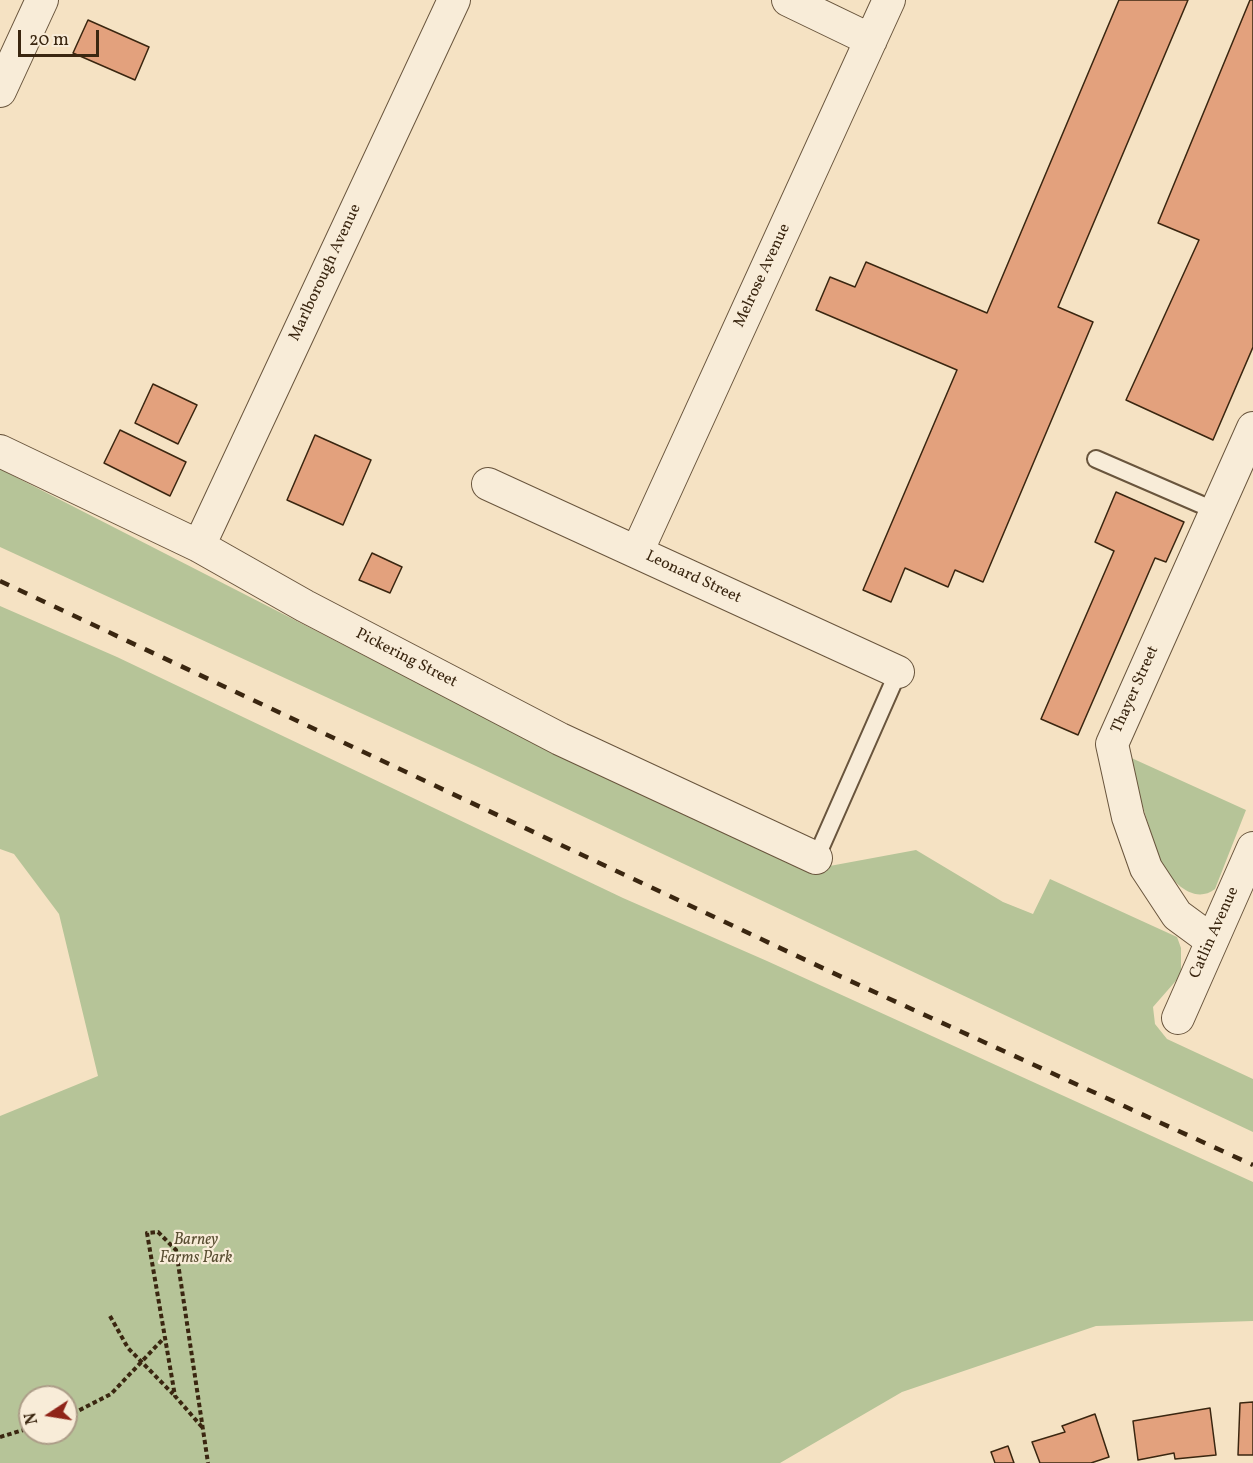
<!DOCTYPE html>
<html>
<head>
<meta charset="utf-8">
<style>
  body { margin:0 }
  #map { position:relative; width:1253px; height:1463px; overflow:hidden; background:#f5e2c3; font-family:Vollkorn,serif }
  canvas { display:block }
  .north { position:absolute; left:18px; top:1385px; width:60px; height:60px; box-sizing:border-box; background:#f8ecd8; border:2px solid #ac9d88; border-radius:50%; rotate:258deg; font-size:16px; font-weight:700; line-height:24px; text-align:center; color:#3a2610 }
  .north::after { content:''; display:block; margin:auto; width:21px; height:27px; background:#8f2418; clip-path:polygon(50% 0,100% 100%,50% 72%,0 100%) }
  .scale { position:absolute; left:18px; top:30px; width:81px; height:27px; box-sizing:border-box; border:3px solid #3a2610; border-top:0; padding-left:8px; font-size:18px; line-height:21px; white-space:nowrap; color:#3a2610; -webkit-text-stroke:4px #f8ecd8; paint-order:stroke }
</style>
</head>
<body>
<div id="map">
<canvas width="1253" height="1463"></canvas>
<div class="north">N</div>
<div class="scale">20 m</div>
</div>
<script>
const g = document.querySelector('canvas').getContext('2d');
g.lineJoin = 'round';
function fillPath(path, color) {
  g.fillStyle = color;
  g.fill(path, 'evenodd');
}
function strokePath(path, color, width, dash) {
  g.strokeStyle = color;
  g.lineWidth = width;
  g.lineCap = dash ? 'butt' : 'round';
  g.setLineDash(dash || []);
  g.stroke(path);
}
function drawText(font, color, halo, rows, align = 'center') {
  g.font = font + ' Vollkorn,serif';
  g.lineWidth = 4.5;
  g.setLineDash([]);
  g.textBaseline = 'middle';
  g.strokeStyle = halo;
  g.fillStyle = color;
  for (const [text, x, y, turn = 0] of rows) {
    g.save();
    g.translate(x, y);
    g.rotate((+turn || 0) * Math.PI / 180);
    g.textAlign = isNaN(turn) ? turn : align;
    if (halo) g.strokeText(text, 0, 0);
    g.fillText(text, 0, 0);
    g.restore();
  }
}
const green = new Path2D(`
  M 0,469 L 574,763 L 808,870 L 916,850 L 1003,902 L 1033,914 L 1050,879 L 1177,937 L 1181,948 L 1181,975 L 1153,1007 L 1155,1024 L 1167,1039 L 1253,1079 L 1253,1132 L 476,766 L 0,547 Z
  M 0,606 L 117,657 L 623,898 L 767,961 L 1253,1182 L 1253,1321 L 1096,1326 L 902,1392 L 780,1463 L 0,1463 L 0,1116 L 98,1076 L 59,914 L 14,854 L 0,849 ZM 30,1397 L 66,1397 L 66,1433 L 30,1433 Z
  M 1127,756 L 1246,810 L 1215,889 C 1194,905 1173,882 1161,865 Z`);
const building = new Path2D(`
  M 1119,0 L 1188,0 L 1058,307 L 1093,322 L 983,582 L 955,570 L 948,587 L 905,568 L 891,602 L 863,590 L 957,370 L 816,310 L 830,277 L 855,287 L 866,262 L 987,313 Z
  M 1250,0 L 1253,0 L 1253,347 L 1213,440 L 1126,400 L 1199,240 L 1158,223 Z
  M 88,20 L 149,47 L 135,80 L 73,53 Z
  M 153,384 L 197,405 L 178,444 L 135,423 Z
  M 120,430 L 186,462 L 170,496 L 104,463 Z
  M 315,435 L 371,460 L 343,525 L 287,500 Z
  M 1116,492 L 1184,522 L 1166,562 L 1155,558 L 1078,735 L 1041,719 L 1114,551 L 1095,542 Z
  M 372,553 L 402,567 L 390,593 L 359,580 Z
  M 1253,1402 L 1253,1455 L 1238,1455 L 1240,1403 Z
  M 1210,1408 L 1216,1455 L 1175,1459 L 1174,1453 L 1138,1460 L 1133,1421 Z
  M 1095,1414 L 1109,1457 L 1091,1463 L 1040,1463 L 1032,1442 L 1065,1432 L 1062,1426 Z
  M 1008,1446 L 1014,1463 L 995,1463 L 991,1452 Z`);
const path = new Path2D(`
  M 110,1316 L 128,1348 L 173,1394
  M 66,1417 L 111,1394 L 164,1338
  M 202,1427 L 175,1396 L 147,1233 L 158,1232 L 176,1250 L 208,1463
  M 0,1437 L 30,1428`);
const service = new Path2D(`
  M 1096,459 L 1216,511
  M 816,858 L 898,672`);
const minor = new Path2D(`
  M 788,0 L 871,40
  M 0,91 L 42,0
  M 0,451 L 199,546 L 305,606 L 560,739 L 816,858
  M 488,484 L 898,672
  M 199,546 L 454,0
  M 637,552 L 889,0
  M 1211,940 L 1177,915 L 1146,868 L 1128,817 L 1112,744 L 1253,428
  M 1178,1018 L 1253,848`);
const rail = new Path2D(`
  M 0,581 L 846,979 L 1253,1165`);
const streetNames = [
  ["Marlborough Avenue",326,273,-65],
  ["Melrose Avenue",763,276,-65],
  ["Leonard Street",693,578,25],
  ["Pickering Street",406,659,27],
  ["Thayer Street",1136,690,-66],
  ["Catlin Avenue",1215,933,-66]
];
const parkNames = [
  ["Barney",196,1241],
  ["Farms Park",196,1259]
];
fillPath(green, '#b6c498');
fillPath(building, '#e3a17d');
strokePath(building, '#3a2610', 1.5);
strokePath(service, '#69553d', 20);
strokePath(minor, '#69553d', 34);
strokePath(path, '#3a2610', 4, [4.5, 3]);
strokePath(service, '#f8ecd8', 16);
strokePath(minor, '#f8ecd8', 32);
strokePath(rail, '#3a2610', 4.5, [10, 10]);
drawText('16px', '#3a2610', '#f8ecd8', streetNames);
drawText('italic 16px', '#594e32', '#f8ecd8', parkNames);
</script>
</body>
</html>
